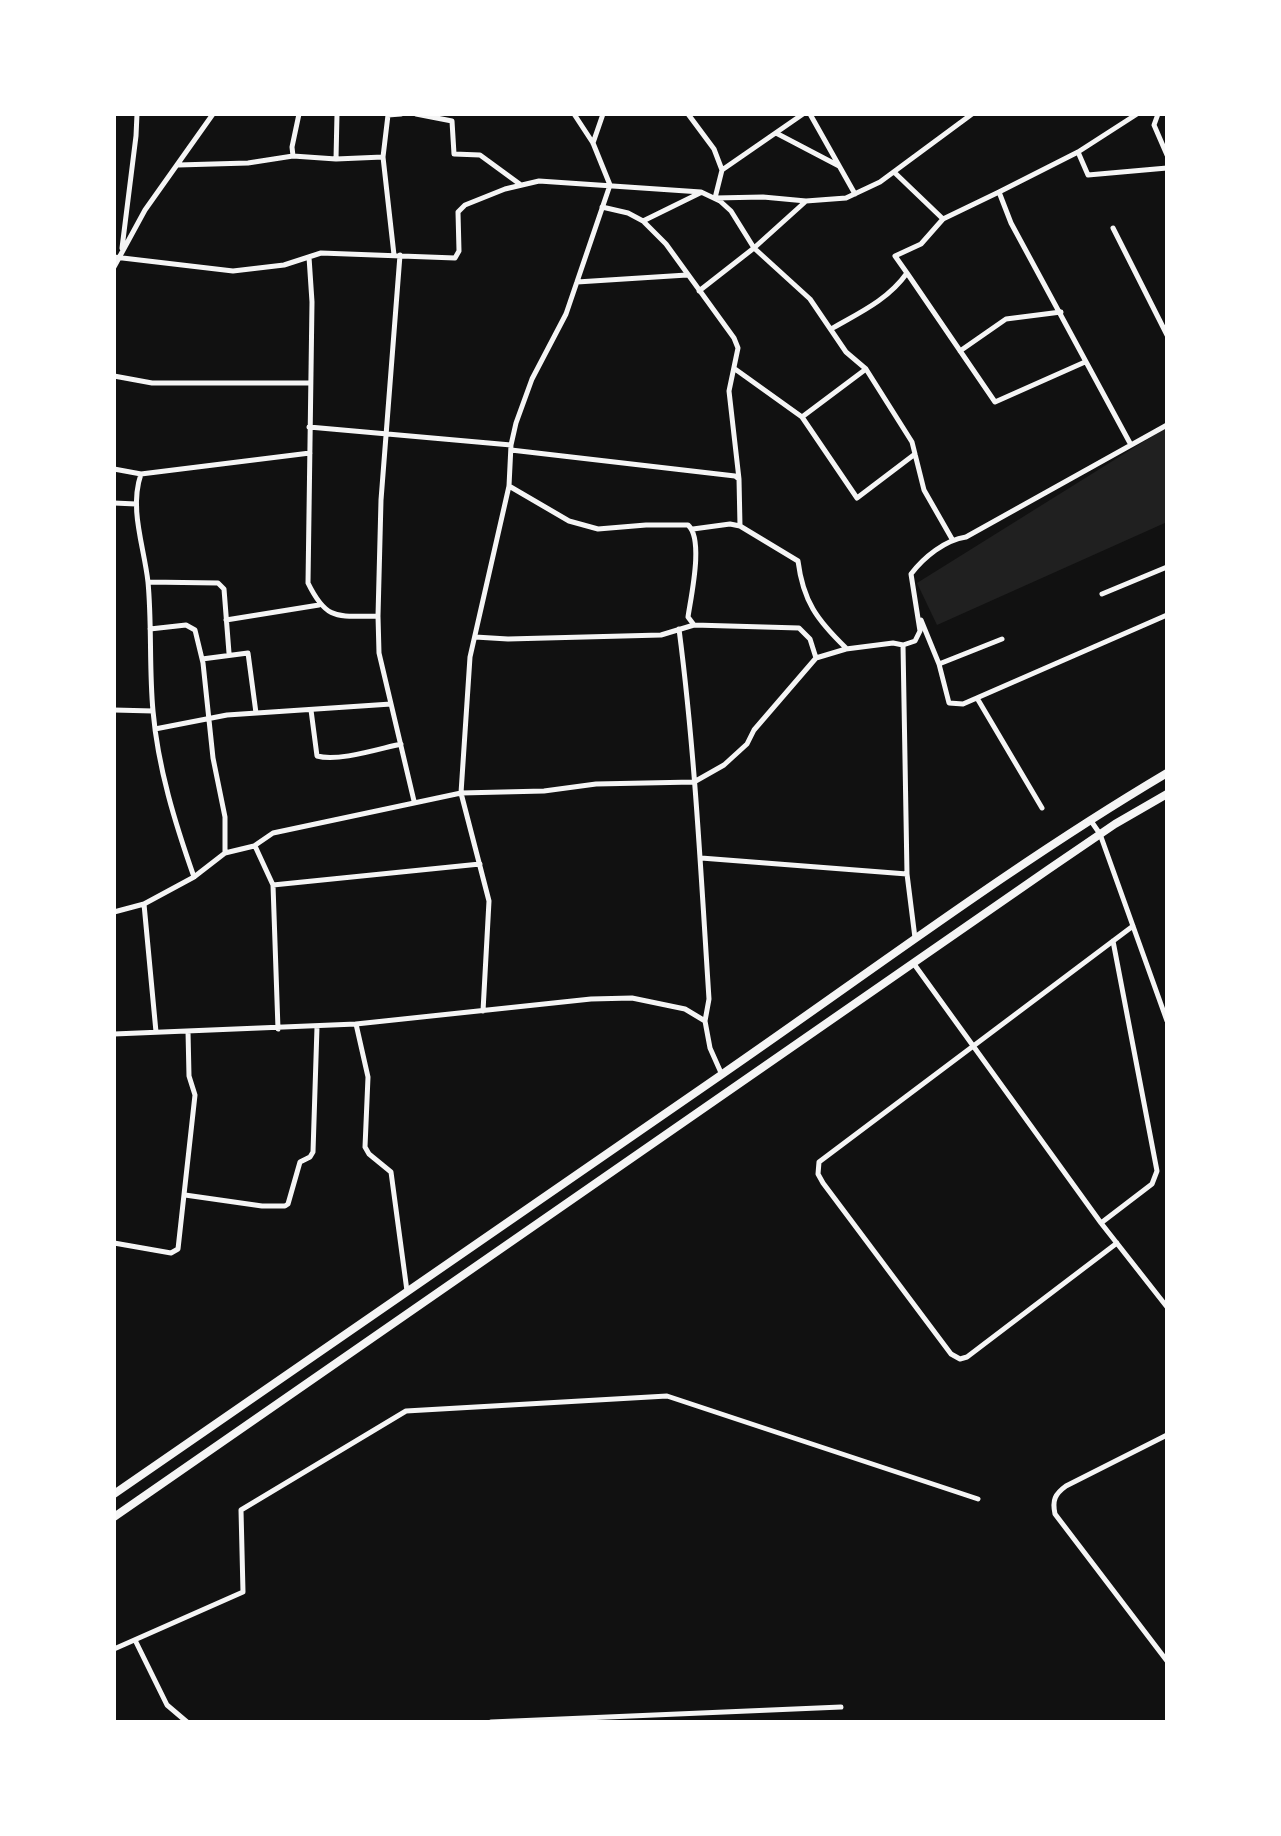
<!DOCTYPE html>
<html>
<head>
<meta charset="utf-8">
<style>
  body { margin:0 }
  #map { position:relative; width:1281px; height:1836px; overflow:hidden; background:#111; font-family:Ubuntu,sans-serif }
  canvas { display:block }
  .frame { position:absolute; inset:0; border:116px solid #fff; pointer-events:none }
</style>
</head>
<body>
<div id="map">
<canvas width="1281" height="1836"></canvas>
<div class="frame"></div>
</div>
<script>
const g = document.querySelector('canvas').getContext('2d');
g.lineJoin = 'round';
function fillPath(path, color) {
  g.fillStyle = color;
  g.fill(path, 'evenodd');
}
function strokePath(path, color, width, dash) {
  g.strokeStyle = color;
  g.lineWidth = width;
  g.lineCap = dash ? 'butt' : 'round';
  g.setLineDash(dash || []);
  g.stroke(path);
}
const green = new Path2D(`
  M 1167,427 L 1167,522 L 937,625 L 917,583 Z`);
const minor = new Path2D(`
  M 337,114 L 336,159 L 383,157 L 388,115 L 401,114
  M 416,114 L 452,121 L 454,154 L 480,155 L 521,185
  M 688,114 L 714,149 L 722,170 L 715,198 L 763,197 L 806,201 L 846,198 L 880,182 L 972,114
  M 810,114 L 855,194
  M 1158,114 L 1154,125 L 1167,155
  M 776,133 L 839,166
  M 593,143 L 603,114
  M 1078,152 L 1137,114
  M 293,156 L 336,159
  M 383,157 L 394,255
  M 178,165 L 248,163 L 293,156 L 292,147 L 299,114
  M 722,170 L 803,114
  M 894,172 L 943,219
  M 999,192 L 1078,152 L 1088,175 L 1167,168
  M 602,207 L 628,213 L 643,221 L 666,244 L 734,338 L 738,348 L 729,391 L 739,479
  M 643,221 L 700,193
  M 1113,228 L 1167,335
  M 122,248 L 136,136 L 137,114
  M 400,255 L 381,500 L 378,616 L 379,653 L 414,801
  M 114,257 L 233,271 L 284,265 L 321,253 L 455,258 L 459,251 L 458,212 L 465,205 L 505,189 L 539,181 L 701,192 L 720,201 L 731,211 L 754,248 L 810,299 L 846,352 L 866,369 L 912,442 L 924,490 L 952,539
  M 309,257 L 312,302 L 308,583 C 327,622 338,616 378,616
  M 114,267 L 145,210 L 213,114
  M 907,273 L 995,402 L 1085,362
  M 577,282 L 687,275
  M 699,291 L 754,248 L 805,202
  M 831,329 C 859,313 888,300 907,273 L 895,256 L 921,244 L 943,219 L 999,192 L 1011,223 L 1131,445
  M 960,351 L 1006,319 L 1061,312
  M 735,369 L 802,417 L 866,369
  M 114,376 L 152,383 L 310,383
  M 802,417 L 857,498 L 915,454
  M 309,427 L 511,445
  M 511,450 L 735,476 L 739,479 L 740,526
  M 114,469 L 141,474
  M 509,486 L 569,521 L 598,529 L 646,525 L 688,525 C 704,539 691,596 688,617 L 694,625 L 799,628 L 810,639 L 816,658
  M 114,503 L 136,504
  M 693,529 L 730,524 L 740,526 L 798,561 C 803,601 817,620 846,648
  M 148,582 L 218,583 L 224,589 L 229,653
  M 1102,594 L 1167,567
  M 226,620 L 319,605
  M 921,620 L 939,664 L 1002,639
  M 150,629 L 186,625 L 195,630 L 203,663 L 213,758 L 225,817 L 225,853
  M 679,629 C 695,752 701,876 709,999 L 705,1021 L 710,1048 L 722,1075
  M 475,637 L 508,639 L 661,635 L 694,625
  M 903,645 L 915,641 L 920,631 L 911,574 C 924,557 945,540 966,537 L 1167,425
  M 202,659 L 248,653 L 256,713
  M 939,664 L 949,703 L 963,704 L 1167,615
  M 977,698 L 1042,808
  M 114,710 L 153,711
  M 311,710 L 317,756 C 338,762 378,749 401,744
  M 155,729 L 227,715 L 391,704
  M 1091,821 L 1100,834 L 1167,1021
  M 255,846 L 273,885 L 278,1029
  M 701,858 L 907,874
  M 194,877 C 175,823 158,768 153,711 C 149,668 152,625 148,582 C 144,546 129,509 141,474 L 310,453
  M 273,885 L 480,864
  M 144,904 L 156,1032
  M 114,912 L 144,904 L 194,877 L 225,853 L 254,846 L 273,833 L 461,793 L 544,791 L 596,784 L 694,782 L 724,765 L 747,744 L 754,730 L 816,658 L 846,649 L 893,643 L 903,645 L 907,874 L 915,938
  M 914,964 L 1101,1223 L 1167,1307
  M 483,1011 L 489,901 L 461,793 L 470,657 L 509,486 L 511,445 L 516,423 L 532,379 L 566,314 L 610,185 L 593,143 L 574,114
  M 356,1024 L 368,1077 L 365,1147 L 369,1154 L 391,1172 L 407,1291
  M 114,1034 L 356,1024 L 591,999 L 632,998 L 685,1009 L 705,1021
  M 185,1195 L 262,1206 L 285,1206 L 288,1204 L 300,1162 L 310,1157 L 313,1152 L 317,1027
  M 1101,1223 L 1152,1184 L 1157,1171 L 1113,941
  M 114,1243 L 171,1253 L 178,1249 L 195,1095 L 189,1076 L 188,1031
  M 1117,1243 L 967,1357 L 960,1359 L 951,1354 L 823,1183 L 818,1174 L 819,1162 L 1133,926
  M 1167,1435 L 1066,1486 C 1055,1494 1052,1500 1055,1514 L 1167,1661
  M 135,1640 L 167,1705 L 187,1722
  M 114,1649 L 243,1592 L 241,1510 L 406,1411 L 667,1396 L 978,1499
  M 491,1722 L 841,1707`);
const trunk = new Path2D(`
  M 114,1494 C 317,1355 519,1215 721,1075 C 869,973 1012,865 1167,773
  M 114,1517 L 1049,869 L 1115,824 L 1167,794`);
fillPath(green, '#202020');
strokePath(minor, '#f5f5f5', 5);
strokePath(trunk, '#f5f5f5', 8);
</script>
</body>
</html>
